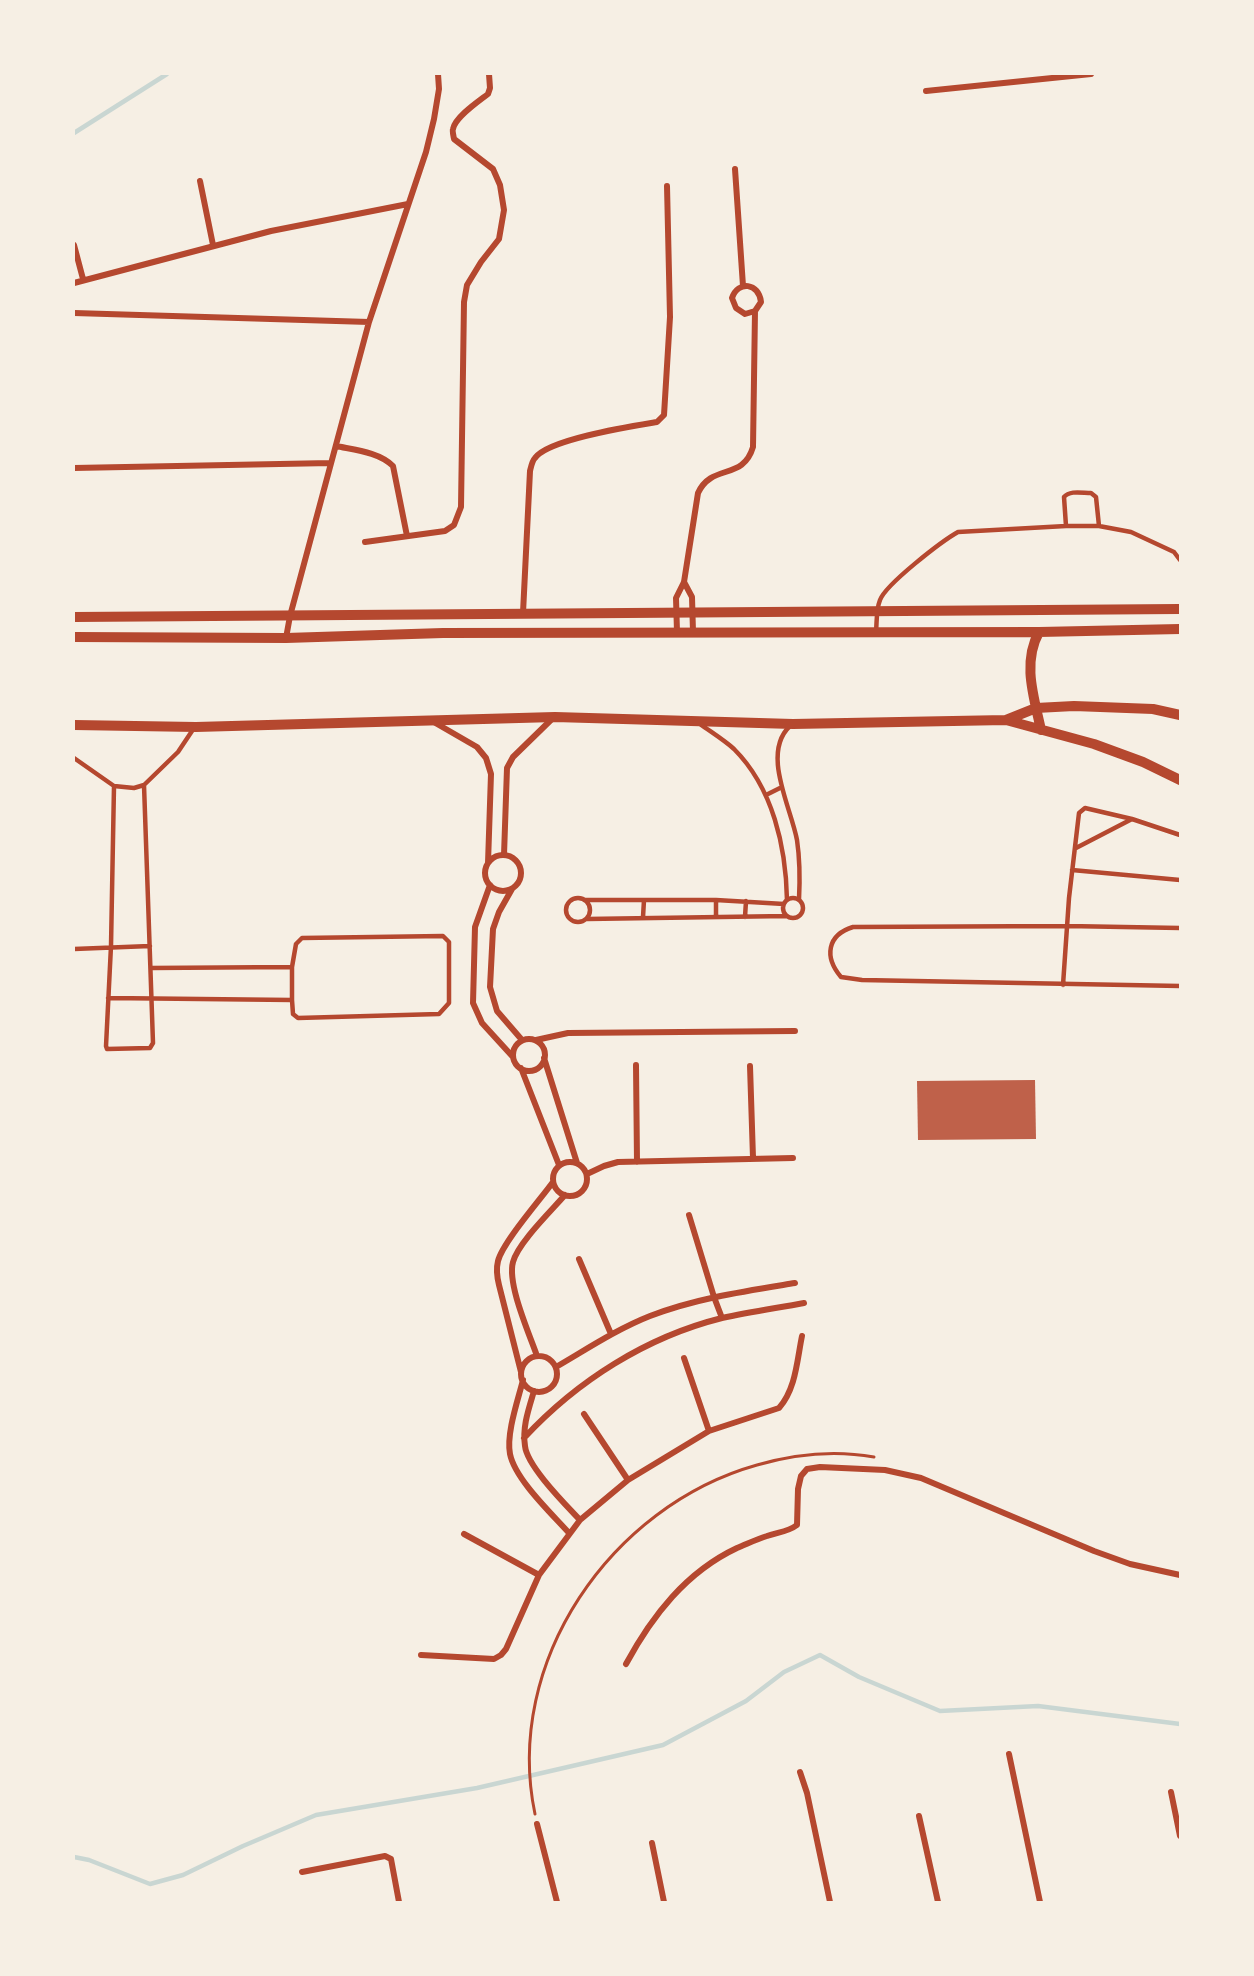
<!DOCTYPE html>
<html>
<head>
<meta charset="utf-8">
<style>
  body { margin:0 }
  #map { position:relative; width:1254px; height:1976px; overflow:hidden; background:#f6efe4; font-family:"Work Sans",sans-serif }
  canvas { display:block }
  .frame { position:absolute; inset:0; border:75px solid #f6efe4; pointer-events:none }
</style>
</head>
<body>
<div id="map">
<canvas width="1254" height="1976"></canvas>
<div class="frame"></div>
</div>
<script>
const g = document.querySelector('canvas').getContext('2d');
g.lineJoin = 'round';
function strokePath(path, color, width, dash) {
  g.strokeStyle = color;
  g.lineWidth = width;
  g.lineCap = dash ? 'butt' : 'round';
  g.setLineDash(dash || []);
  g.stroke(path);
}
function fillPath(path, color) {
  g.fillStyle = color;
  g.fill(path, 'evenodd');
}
const stream = new Path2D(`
  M 74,133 L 167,74
  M 74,1857 L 89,1860 L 150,1884 L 183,1875 L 243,1846 L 316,1815 L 477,1788 L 663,1745 L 746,1701 L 784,1672 L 820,1655 L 859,1677 L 940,1711 L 1038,1706 L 1180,1724`);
const building = new Path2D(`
  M 1035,1080 L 1036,1139 L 918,1140 L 917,1081 Z`);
const path = new Path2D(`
  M 535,1814 C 503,1662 611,1506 757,1465 C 795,1454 835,1450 874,1457`);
const service = new Path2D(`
  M 1066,526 L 1064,497 C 1070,490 1082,493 1091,493 L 1096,497 L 1099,526
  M 876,632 C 877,621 876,610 880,600 C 886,584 942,541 958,532 L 1066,526 L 1099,526 L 1131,532 L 1174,552 L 1180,560
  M 700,724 C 711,732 724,740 734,749 C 773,788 786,847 787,900
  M 790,726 C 761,753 791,807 797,840 C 800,860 800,880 799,900
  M 74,758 L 114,786 L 134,788 L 144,785 L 178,752 L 194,728
  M 114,786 L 111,946 L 106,1046 L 107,1049 L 150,1048 L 153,1043 L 144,785
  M 766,795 L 782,787
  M 1076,848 L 1132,819
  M 1072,870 L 1180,880
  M783 908a10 10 0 1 1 20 0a10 10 0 1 1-20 0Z
  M566 910a12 12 0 1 1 24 0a12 12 0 1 1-24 0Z
  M 585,900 L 716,900 L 784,904
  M 643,917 L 644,900
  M 716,917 L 716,900
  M 745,917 L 746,901
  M 587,919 L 787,916
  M 1180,928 L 1067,926 L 853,927 C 827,935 824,957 841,977 L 862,980 L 1180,986
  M 74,949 L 150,946
  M 292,967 L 292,1000
  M 1063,985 L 1069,898 L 1079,813 L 1085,808 L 1132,819 L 1180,835
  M 108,998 L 292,1000 L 293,1014 L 298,1018 L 439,1014 L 449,1003 L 449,942 L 443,936 L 302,938 L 296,944 L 292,967 L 151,968`);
const minor = new Path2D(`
  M 926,91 L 1091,74
  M 735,169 L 743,286
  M 200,181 L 213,245
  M 74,245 L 83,279
  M 74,283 L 271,231 L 408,204
  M 74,313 L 369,322
  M 336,446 C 355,450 379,452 393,466 L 407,536
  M 74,468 L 331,463
  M 365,542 L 445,531 L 454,525 L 461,507 L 464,302 L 467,285 L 481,262 L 499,239 L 504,210 L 500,185 L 493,169 L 454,139 C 454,138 452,131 453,129 C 455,117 479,101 488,94 L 490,88 L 489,74
  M 684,582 L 692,597 L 693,632
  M 523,613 L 530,471 C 531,467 532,461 535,458 C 548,439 633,426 657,422 L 664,415 L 670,317 L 667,186
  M 677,632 L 676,598 L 684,582 L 698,493 C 712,463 743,481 753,447 L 755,311 L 761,302 C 759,283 738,280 732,298 L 736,308 L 745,314 L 755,311
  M 286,638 L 290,616 L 369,322 L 426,152 L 434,119 L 439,89 L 438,74
  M 432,721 L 477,747 L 486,758 L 491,774 L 488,863
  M 504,855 L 507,768 L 513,757 L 554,717
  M485 873a18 18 0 1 1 36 0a18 18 0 1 1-36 0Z
  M 490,885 L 475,927 L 473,1003 L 482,1023 L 513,1057
  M 512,889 L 499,912 L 493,929 L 490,987 L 497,1011 L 522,1040
  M513 1055a16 16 0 1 1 32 0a16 16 0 1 1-32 0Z
  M 536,1040 L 568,1033 L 795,1031
  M 544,1058 L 577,1163
  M 636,1065 L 637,1162
  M 750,1066 L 753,1158
  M 521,1068 L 559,1165
  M553 1179a17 17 0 1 1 34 0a17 17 0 1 1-34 0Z
  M 587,1174 L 604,1166 L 618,1162 L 793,1158
  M 689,1215 L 714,1297 L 722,1318
  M 579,1259 L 611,1334
  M 537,1356 C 529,1333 507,1284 513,1262 C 518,1243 551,1211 565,1195
  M521 1374a18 18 0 1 1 36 0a18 18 0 1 1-36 0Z
  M 684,1358 L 709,1431
  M 556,1367 C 587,1349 617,1329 650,1316 C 697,1298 746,1291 795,1283
  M 521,1372 L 499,1285 C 497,1277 496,1269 498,1261 C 503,1242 540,1200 553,1182
  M 523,1380 C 518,1400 506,1434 510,1454 C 515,1479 551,1513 569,1533
  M 534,1391 C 529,1408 522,1427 525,1446 C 527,1466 565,1504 580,1520
  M 584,1414 L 628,1480
  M 524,1438 C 577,1381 646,1337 722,1318 C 749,1312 777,1308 804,1303
  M 464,1534 L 539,1575
  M 421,1655 L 494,1659 L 501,1655 L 506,1649 L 539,1575 L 580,1520 L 628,1480 L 709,1431 L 779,1408 C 796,1389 797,1360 802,1336
  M 626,1664 C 652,1616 686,1572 737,1548 C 747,1544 757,1539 767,1536 C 778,1532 788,1532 797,1525 L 798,1489 L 801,1476 L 807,1469 L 820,1467 L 885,1470 L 921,1478 L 1094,1551 L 1130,1564 L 1180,1575
  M 1009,1754 L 1040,1902
  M 800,1772 L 807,1793 L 830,1902
  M 1171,1792 L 1180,1836
  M 919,1816 L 938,1902
  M 537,1824 L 557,1902
  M 652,1843 L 664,1902
  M 302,1872 L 385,1856 L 391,1859 L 399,1902`);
const tertiary = new Path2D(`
  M 74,617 L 1180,609
  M 1039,632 C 1022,663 1034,697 1041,730
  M 74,637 L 286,638 L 443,633 L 1039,632 L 1180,629
  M 1006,720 L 1036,708 L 1074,706 L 1153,709 L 1180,715
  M 74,725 L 196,727 L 555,717 L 793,724 L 1006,720 L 1094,744 L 1143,762 L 1180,780`);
strokePath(stream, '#c9d6d2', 4.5);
fillPath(building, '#bf614a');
strokePath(path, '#b5482f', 3);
strokePath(service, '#b5482f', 4.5);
strokePath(minor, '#b5482f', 6);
strokePath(tertiary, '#b5482f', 10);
</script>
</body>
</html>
